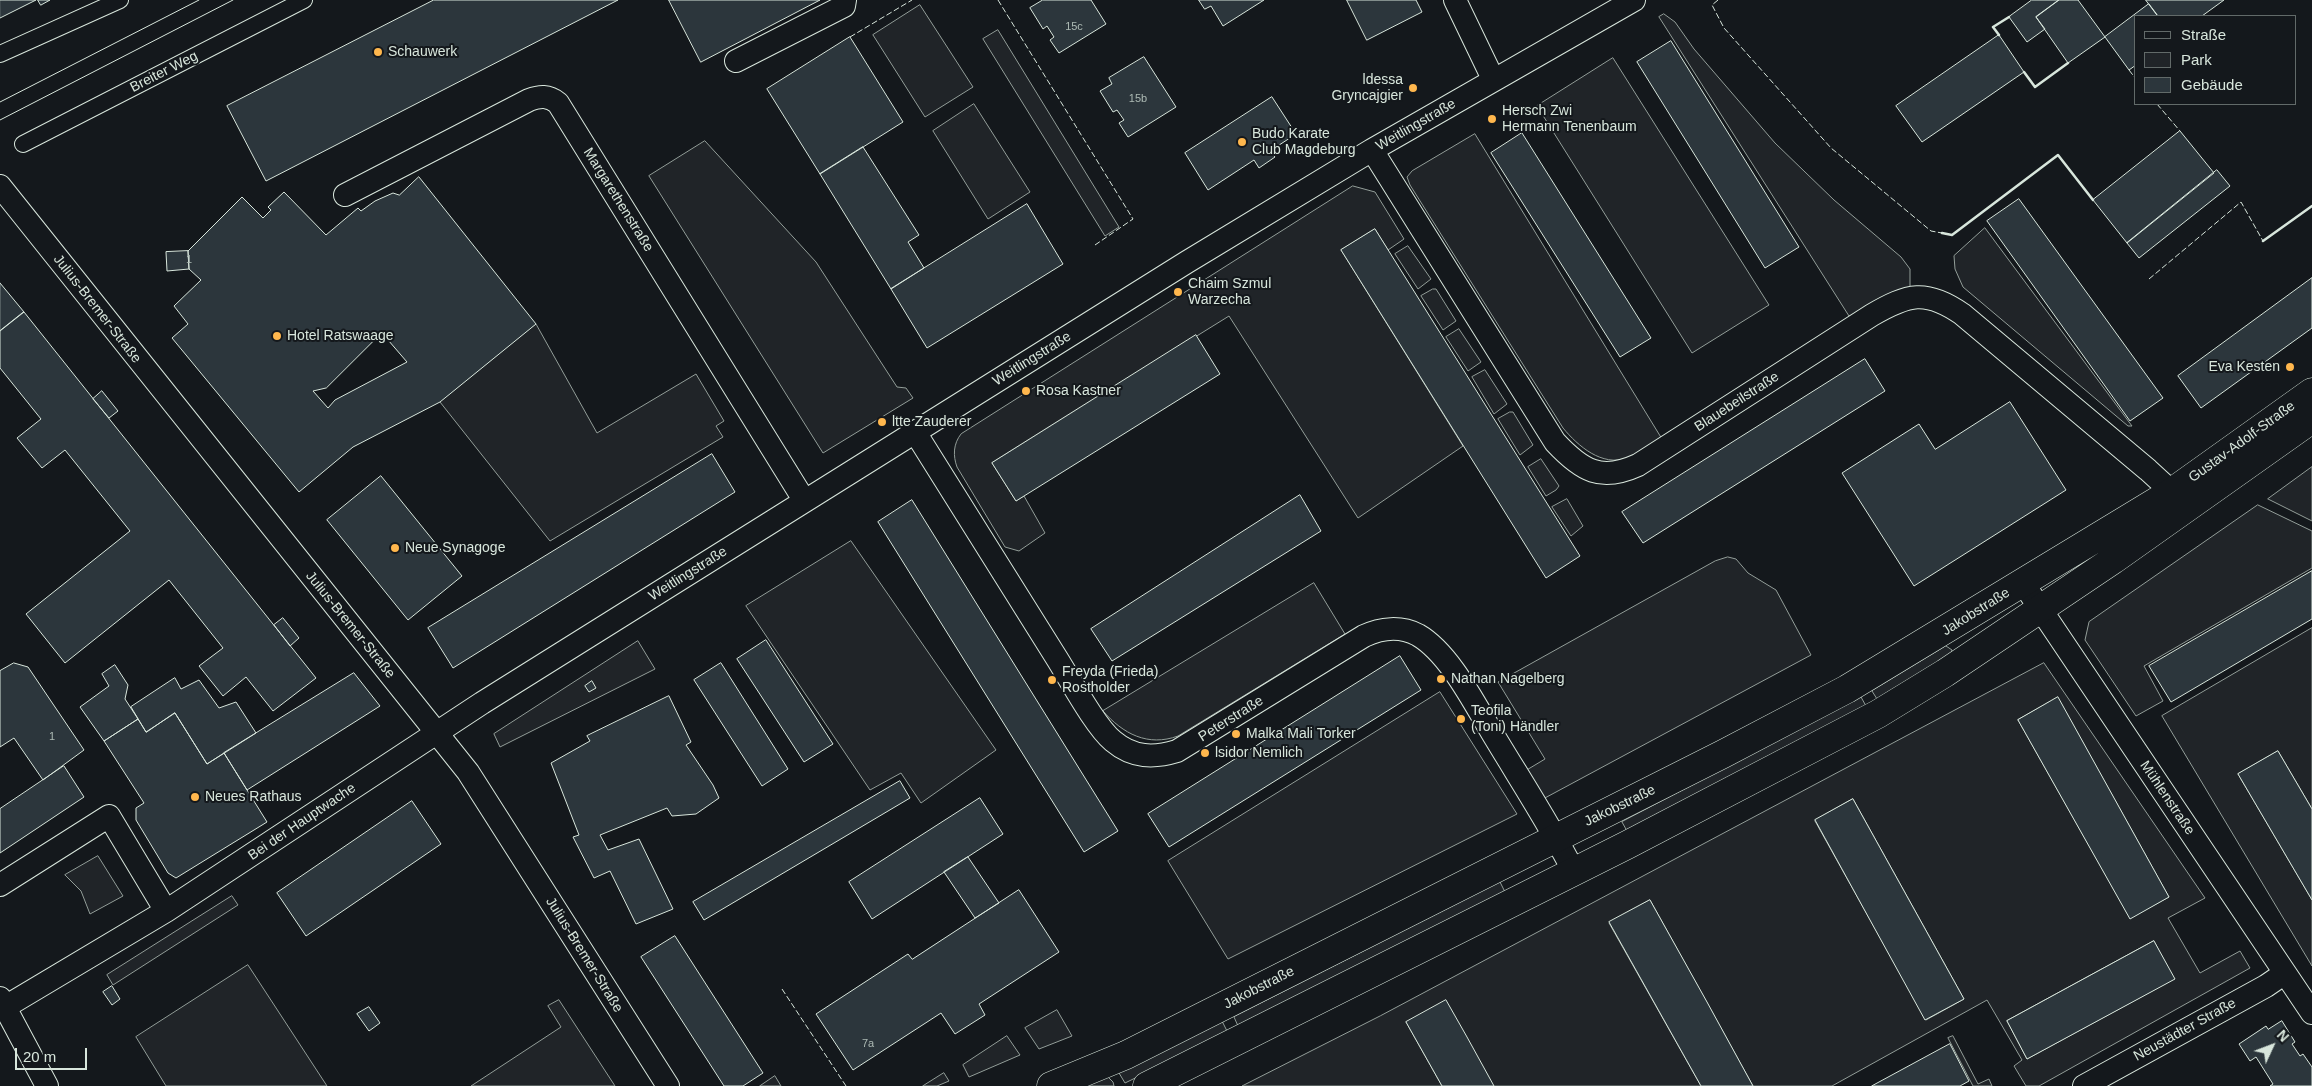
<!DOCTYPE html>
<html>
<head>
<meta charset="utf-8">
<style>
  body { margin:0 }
  #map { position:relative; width:2312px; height:1086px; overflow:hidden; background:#14181c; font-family:Arial,sans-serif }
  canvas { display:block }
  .legend { position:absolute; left:2134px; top:15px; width:162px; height:90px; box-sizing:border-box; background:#14181c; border:1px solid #626a69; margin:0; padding:6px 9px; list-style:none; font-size:15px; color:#d8e6dc }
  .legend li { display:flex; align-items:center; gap:10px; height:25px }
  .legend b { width:25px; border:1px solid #626a69 }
  .north { position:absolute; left:2247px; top:1021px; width:50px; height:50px; -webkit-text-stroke:4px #14181c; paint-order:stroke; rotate:47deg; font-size:14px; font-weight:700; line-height:20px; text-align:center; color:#d8e6dc }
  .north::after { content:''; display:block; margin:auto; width:18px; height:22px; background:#d8e6dc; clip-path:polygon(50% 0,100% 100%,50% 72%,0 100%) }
  .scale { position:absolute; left:15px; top:1048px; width:72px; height:22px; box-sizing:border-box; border:2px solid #d8e6dc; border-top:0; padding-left:6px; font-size:15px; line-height:18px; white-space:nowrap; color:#d8e6dc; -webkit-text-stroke:4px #14181c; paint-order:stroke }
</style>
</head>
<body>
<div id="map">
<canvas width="2312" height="1086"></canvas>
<ul class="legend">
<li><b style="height:6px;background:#14181c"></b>Straße</li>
<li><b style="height:14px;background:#202428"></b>Park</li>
<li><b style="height:14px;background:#2c363c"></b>Gebäude</li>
</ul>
<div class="north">N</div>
<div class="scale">20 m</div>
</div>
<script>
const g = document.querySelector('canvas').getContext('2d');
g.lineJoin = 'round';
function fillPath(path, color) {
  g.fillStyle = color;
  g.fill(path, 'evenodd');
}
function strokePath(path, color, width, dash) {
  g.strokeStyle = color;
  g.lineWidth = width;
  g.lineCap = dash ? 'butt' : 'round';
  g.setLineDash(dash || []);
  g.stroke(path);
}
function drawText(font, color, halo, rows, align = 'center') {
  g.font = font + ' Arial,sans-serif';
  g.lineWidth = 4;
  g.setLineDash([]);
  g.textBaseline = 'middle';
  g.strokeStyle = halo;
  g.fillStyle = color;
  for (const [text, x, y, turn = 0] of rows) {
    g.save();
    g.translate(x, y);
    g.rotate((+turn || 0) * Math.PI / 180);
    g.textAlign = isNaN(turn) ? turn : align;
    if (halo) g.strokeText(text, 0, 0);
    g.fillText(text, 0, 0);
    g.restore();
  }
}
const green = new Path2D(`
  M 920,5 L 973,87 L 925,117 L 873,35 Z
  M 1664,14 L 1675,22 L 1694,49 L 1775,143 L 1834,200 L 1901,257 L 1910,269 L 1910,291 L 1849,316 L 1659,17 Z
  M 998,30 L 1119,227 L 1105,236 L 983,39 Z
  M 1613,58 L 1769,305 L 1692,353 L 1537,106 Z
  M 974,104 L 1030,192 L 988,219 L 933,131 Z
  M 1475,134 L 1662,439 C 1651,445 1639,454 1627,458 C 1602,467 1578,446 1563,428 L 1410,185 L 1407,177 L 1412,171 Z
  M 705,141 L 816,262 L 897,387 L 906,388 L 913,398 L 823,453 L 649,176 Z
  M 1353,186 L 1375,192 L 1404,239 L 1388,250 L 1375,229 L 1341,250 L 1463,446 L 1358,518 L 1229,316 L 992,463 L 1016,501 L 1024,496 L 1045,533 L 1019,551 L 1005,547 L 957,467 C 953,456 953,444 961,434 Z
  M 1985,228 L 2132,426 L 2128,426 L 1963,287 L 1955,269 L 1954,256 Z
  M 1408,246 L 1431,279 L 1418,289 L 1395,254 Z
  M 1433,289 L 1436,289 L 1456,321 L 1443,330 L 1421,296 Z
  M 536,324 L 597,433 L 696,374 L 724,421 L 716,426 L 723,437 L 550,541 L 440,402 Z
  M 1459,329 L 1481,362 L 1468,371 L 1446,337 Z
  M 1485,370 L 1507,404 L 1494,414 L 1472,377 Z
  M 1510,412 L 1513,412 L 1533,445 L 1520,455 L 1498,419 Z
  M 1541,459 L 1559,486 L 1556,490 L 1546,496 L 1528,467 Z
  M 2312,467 L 2312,521 L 2268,499 Z
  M 1567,499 L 1583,526 L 1571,536 L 1552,507 Z
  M 2258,505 L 2312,531 L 2312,568 L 2144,666 L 2163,701 L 2136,716 L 2085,640 L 2089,622 Z
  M 851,541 L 996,750 L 921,803 L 901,773 L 870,790 L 746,606 Z
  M 1728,557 L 1736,559 L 1748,573 L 1776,590 L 1811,655 L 1543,799 L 1525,771 L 1545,759 L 1498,682 L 1715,561 Z
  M 1314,583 L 1345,634 L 1178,736 C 1148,747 1123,734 1103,711 Z
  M 2312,628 L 2312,809 L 2278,751 L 2238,774 L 2312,900 L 2312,966 L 2162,716 Z
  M 638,641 L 655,669 L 500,747 L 494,734 Z
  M 1946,646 L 1952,650 L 1951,654 L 1877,699 L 1872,691 Z
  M 2044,663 L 2205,898 L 2168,918 L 2200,973 L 2240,951 L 2250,968 L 2039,1086 L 2026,1086 L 2014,1066 L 2022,1060 L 1987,1000 L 1832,1086 L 1753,1086 L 1650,900 L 1609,923 L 1701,1086 L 1494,1086 L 1406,1022 L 1442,1086 L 1242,1086 L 1380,1016 ZM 2058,698 L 2169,897 L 2130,918 L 2018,720 ZM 1853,799 L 1964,999 L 1926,1020 L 1815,821 ZM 2154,941 L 2174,979 L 2027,1059 L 2007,1021 Z
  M 1440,692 L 1517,814 L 1228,959 L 1168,861 Z
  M 1861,697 L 1866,706 L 1627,831 L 1622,822 Z
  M 98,856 L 123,896 L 90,914 L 81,891 L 65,875 Z
  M 1500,882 L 1505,892 L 1238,1026 L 1234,1017 Z
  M 232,896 L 238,905 L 113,985 L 107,975 Z
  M 248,965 L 327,1086 L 166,1086 L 136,1037 Z
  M 559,1000 L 615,1086 L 471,1086 L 561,1027 L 548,1006 Z
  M 1057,1010 L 1072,1036 L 1039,1049 L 1025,1028 Z
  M 1222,1021 L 1228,1033 L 1125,1083 L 1119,1073 Z
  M 1007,1036 L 1020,1055 L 969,1077 L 963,1065 Z
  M 1953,1036 L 1978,1084 L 1989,1079 L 1992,1086 L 1973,1086 L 1948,1038 Z
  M 944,1073 L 949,1081 L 937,1086 L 923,1086 Z
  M 775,1076 L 781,1086 L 760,1086 Z
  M 1108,1077 L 1113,1082 L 1114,1086 L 1086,1086 Z`);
const building = new Path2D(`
  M 0,0 L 36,0 L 0,18 Z
  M 38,0 L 50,0 L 41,5 Z
  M 434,0 L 618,0 L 266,181 L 227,106 Z
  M 669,0 L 820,0 L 701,62 Z
  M 1043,0 L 1091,0 L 1106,24 L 1059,53 L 1050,40 L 1054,37 L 1047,26 L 1043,29 L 1030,8 Z
  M 1199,0 L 1264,0 L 1223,26 L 1211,6 L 1205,9 Z
  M 1347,0 L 1416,0 L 1422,12 L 1367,40 Z
  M 2032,0 L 2059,0 L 2036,17 L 2045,29 L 2027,42 L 2009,17 Z
  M 2059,0 L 2078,0 L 2105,37 L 2068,63 L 2036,17 Z
  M 2146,0 L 2224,0 L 2202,16 L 2158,16 Z
  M 2149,4 L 2158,16 L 2136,16 L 2136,65 L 2129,70 L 2105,37 Z
  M 1999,35 L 2024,72 L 1922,142 L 1896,106 Z
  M 850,37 L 903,122 L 820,174 L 767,89 Z
  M 1671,41 L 1799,247 L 1765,268 L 1637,62 Z
  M 1144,57 L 1176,107 L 1128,137 L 1119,123 L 1124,120 L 1117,110 L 1113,112 L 1100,91 L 1112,84 L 1109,78 Z
  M 1272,97 L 1296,134 L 1270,151 L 1275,157 L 1259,168 L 1254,160 L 1208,190 L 1185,153 Z
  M 2180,131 L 2214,173 L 2127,243 L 2093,200 Z
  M 1522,133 L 1651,338 L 1620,357 L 1491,153 Z
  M 863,147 L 919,235 L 908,242 L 924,268 L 891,289 L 820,174 Z
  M 2217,170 L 2230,186 L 2139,258 L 2127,243 Z
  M 419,177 L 536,324 L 440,402 L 353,447 L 299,492 L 172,338 L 188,324 L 174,306 L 201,280 L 189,269 L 188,251 L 242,197 L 263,218 L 271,210 L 268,207 L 284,192 L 326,235 L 358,208 L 361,211 L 375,201 L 393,193 L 399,195 ZM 382,333 L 407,362 L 335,400 L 328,408 L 313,391 L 326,388 Z
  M 2019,199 L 2163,398 L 2130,421 L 1987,221 Z
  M 1027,204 L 1063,264 L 927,348 L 891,289 Z
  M 1375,229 L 1580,556 L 1546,578 L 1341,250 Z
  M 188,251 L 189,269 L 167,271 L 166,252 Z
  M 2312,278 L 2312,328 L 2201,408 L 2178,376 Z
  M 0,283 L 24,312 L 0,331 Z
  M 24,312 L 316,678 L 273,711 L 246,677 L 223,696 L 199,666 L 223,648 L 169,580 L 65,663 L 26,614 L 130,531 L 65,450 L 42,468 L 17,438 L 41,419 L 0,368 L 0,331 Z
  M 1196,335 L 1220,374 L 1016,501 L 992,463 Z
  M 1865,359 L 1885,391 L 1643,543 L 1622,512 Z
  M 102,391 L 118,411 L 109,418 L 93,399 Z
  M 2010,402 L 2066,490 L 1914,586 L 1842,473 L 1919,424 L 1935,449 Z
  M 712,454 L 735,492 L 453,668 L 428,628 Z
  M 381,476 L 462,576 L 408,620 L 327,520 Z
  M 1300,495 L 1321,531 L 1112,661 L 1091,629 Z
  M 912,500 L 1118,831 L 1084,852 L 878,522 Z
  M 2312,571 L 2312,619 L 2171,702 L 2149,666 Z
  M 283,618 L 299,638 L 290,646 L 274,625 Z
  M 766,640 L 833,744 L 804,762 L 737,659 Z
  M 1400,656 L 1421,690 L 1169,847 L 1148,814 Z
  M 14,663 L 28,667 L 84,750 L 43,780 L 14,738 L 0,747 L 0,671 Z
  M 721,663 L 788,769 L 762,786 L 694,680 Z
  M 115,665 L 128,685 L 125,699 L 138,719 L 104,741 L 80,707 L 109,686 L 102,674 Z
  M 354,673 L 380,706 L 247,790 L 224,753 Z
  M 175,678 L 181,689 L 199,680 L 219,708 L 236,702 L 256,733 L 207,764 L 175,713 L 146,732 L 131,707 Z
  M 592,681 L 596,688 L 589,692 L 585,686 Z
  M 669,696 L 691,742 L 686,745 L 713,785 L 719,798 L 696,814 L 672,816 L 667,808 L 600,835 L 608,850 L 639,839 L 673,909 L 636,924 L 610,871 L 594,878 L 573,837 L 579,835 L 551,763 L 590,741 L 587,736 Z
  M 2058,697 L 2169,897 L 2130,919 L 2018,720 Z
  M 175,713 L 207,764 L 224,753 L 267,822 L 176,878 L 168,873 L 136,820 L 136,808 L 144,803 L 104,741 L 138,719 L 146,732 Z
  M 2278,751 L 2312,809 L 2312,900 L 2238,774 Z
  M 64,766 L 84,797 L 0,853 L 0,809 Z
  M 900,781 L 910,798 L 704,920 L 693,902 Z
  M 980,798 L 1003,834 L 872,919 L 849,882 Z
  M 1853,799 L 1964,999 L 1925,1020 L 1815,820 Z
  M 412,801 L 441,844 L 306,936 L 277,893 Z
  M 968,857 L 999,903 L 975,918 L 944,872 Z
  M 1019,890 L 1059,952 L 979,1004 L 985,1015 L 955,1034 L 941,1013 L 853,1070 L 816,1014 L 908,954 L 912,959 Z
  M 1650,900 L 1707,1002 L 1753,1086 L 1701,1086 L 1609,922 Z
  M 675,936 L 763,1073 L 743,1086 L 724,1086 L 641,957 Z
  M 2154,941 L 2175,979 L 2027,1059 L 2007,1021 Z
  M 112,986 L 120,999 L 112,1005 L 103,992 Z
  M 1446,1000 L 1467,1037 L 1494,1086 L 1442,1086 L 1406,1022 Z
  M 369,1007 L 380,1023 L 369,1031 L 357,1014 Z
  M 2282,1021 L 2295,1042 L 2292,1044 L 2300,1056 L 2303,1054 L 2312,1067 L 2312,1086 L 2270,1086 L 2273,1084 L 2256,1057 L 2250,1061 L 2239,1044 L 2266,1026 L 2268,1029 Z
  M 1950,1044 L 1969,1081 L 1960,1086 L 1872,1086 Z`);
const pedestrian = new Path2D(`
  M 0,54 L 120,0
  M 23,144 L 304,0`);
const minor = new Path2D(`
  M 1455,0 L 1493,79
  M 736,61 L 844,6 L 845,0
  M 1372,150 L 1555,442 C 1582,471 1601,482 1638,465 L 1872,315 C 1908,294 1926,289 1962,314 L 2148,470 L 2172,492 L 2182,505
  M 0,186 L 468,772 L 668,1086
  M 345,195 L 529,100 C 540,96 548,95 558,103 L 804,500
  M 915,432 C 962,507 1009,582 1056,657 C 1070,679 1095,726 1113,741 C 1133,758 1154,758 1177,751 L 1364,636 C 1381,628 1401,626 1418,635 C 1451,654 1477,709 1497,741 C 1523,784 1551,827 1574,872
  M 2023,583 L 2312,1013
  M 0,885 L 109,816 L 166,911
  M 0,998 L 47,1086
  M 5,1007 L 166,911 L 482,703 L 1187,262 L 1372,150 L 1634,0
  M 2084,1086 L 2266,986 L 2285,973`);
const tertiary = new Path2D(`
  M 1051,1086 L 1126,1055 L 1723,754 L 1847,689 L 2172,492 L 2312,392
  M 1147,1086 L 1627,845 L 1878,714 L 1945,673 L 2113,560 L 2312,419`);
const tram = new Path2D(`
  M 0,102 L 199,0
  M 0,120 L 233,0`);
const fence = new Path2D(`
  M 998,0 L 1133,219 L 1095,245
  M 1718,0 L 1712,5 L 1724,28 L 1831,148 L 1931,231 L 1942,233
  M 850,37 L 912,0
  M 2129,70 L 2136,79
  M 2157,104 L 2180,131
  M 2149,279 L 2241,202 L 2263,241
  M 782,989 L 846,1086`);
const wall = new Path2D(`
  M 1999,35 L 1993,27 L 2009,17
  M 2024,72 L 2035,87 L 2068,63
  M 1942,233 L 1952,235 L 2058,155 L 2093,200
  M 2263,241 L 2312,206`);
const markers = [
  [378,52,5,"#ffb74d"],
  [1413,88,5,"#ffb74d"],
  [1492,119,5,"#ffb74d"],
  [1242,142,5,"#ffb74d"],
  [1178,292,5,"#ffb74d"],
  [277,336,5,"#ffb74d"],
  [2290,367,5,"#ffb74d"],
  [1026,391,5,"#ffb74d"],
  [882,422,5,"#ffb74d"],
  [395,548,5,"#ffb74d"],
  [1441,679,5,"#ffb74d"],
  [1052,680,5,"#ffb74d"],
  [1461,719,5,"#ffb74d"],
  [1236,734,5,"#ffb74d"],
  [1205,753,5,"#ffb74d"],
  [195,797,5,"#ffb74d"]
];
const numberNames = [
  ["15c",1074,27],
  ["15b",1138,99],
  ["1",189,260],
  ["1",52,737],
  ["7a",868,1044]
];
const poiNames = [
  ["Schauwerk",388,52],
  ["ldessa",1403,80,"right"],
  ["Gryncajgier",1403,96,"right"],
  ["Hersch Zwi",1502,111],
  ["Hermann Tenenbaum",1502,127],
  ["Budo Karate",1252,134],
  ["Club Magdeburg",1252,150],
  ["Chaim Szmul",1188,284],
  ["Warzecha",1188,300],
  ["Hotel Ratswaage",287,336],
  ["Eva Kesten",2280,367,"right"],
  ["Rosa Kastner",1036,391],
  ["ltte Zauderer",892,422],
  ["Neue Synagoge",405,548],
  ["Freyda (Frieda)",1062,672],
  ["Rostholder",1062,688],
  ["Nathan Nagelberg",1451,679],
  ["Teofila",1471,711],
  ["(Toni) Händler",1471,727],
  ["Malka Mali Torker",1246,734],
  ["lsidor Nemlich",1215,753],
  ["Neues Rathaus",205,797]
];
const streetNames = [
  ["Breiter Weg",164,72,-27],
  ["Weitlingstraße",1416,125,-30],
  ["Margarethenstraße",618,200,58],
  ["Julius-Bremer-Straße",97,309,52],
  ["Weitlingstraße",1032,359,-32],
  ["Blauebeilstraße",1737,402,-33],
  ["Gustav-Adolf-Straße",2242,442,-36],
  ["Weitlingstraße",688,574,-32],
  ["Jakobstraße",1976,612,-32],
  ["Julius-Bremer-Straße",350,625,51],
  ["Peterstraße",1231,719,-32],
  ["Mühlenstraße",2167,798,56],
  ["Jakobstraße",1620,806,-26],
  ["Bei der Hauptwache",302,822,-34],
  ["Julius-Bremer-Straße",584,955,58],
  ["Jakobstraße",1259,988,-27],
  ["Neustädter Straße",2185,1030,-29]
];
fillPath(green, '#202428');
strokePath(green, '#939e99', 1);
fillPath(building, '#2c363c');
strokePath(building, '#d8e6dc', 1);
strokePath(pedestrian, '#d8e6dc', 18);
strokePath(minor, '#d8e6dc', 24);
strokePath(tertiary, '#d8e6dc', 29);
strokePath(pedestrian, '#14181c', 16);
strokePath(minor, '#14181c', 22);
strokePath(tertiary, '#14181c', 28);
strokePath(tram, '#d8e6dc', 1);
strokePath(fence, '#d8e6dc', 1, [6, 2.5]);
strokePath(wall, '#d8e6dc', 2.5);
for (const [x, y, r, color] of markers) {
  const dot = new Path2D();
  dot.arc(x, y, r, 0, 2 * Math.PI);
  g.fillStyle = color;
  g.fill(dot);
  strokePath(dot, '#14181c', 2);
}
drawText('11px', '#adbab4', null, numberNames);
drawText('14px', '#d8e6dc', '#14181c', poiNames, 'left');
drawText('14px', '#d8e6dc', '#14181c', streetNames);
</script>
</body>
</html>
